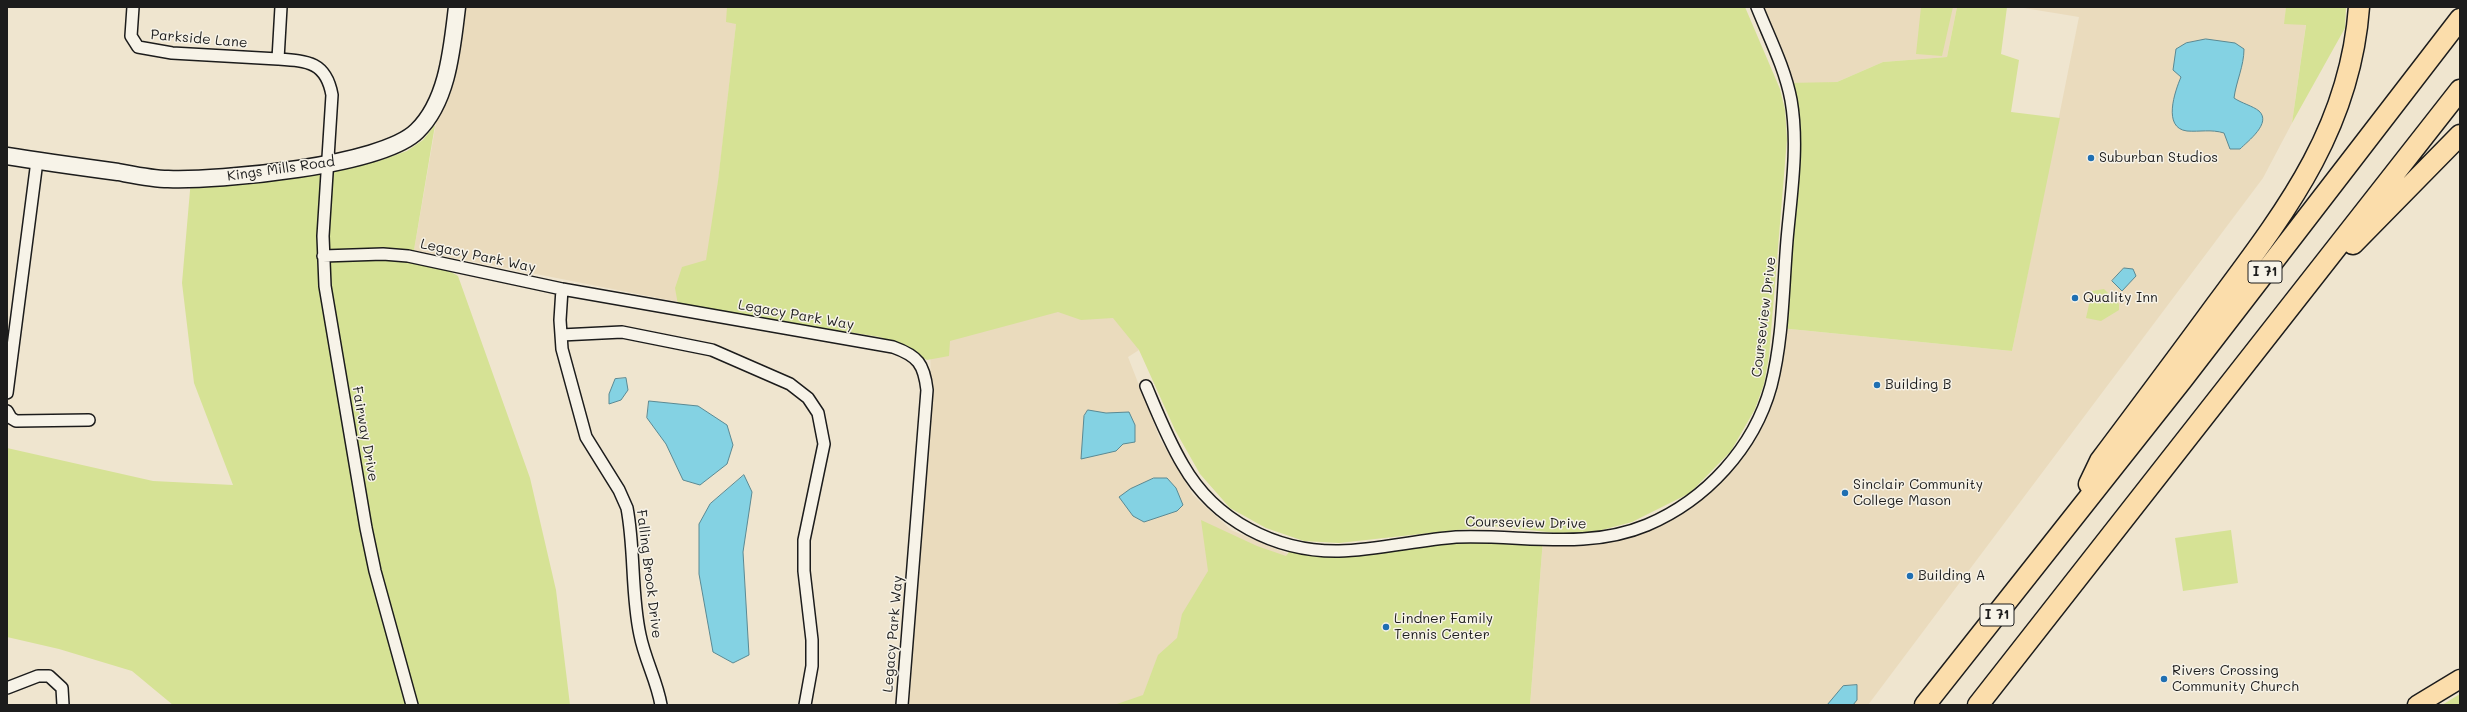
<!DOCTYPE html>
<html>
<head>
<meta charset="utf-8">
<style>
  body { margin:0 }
  #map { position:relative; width:2467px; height:712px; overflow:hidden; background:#efe5cf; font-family:Mali,sans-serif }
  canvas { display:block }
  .frame { position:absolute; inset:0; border:8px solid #1c1c1c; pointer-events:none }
</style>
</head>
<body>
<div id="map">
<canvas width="2467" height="712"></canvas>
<div class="frame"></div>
</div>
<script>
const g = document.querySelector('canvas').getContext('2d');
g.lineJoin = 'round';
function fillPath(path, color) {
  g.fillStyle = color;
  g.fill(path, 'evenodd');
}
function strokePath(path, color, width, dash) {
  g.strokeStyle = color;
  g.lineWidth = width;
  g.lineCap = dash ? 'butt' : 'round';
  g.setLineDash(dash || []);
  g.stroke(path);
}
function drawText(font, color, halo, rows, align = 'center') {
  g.font = font + ' Mali,sans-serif';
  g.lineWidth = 3;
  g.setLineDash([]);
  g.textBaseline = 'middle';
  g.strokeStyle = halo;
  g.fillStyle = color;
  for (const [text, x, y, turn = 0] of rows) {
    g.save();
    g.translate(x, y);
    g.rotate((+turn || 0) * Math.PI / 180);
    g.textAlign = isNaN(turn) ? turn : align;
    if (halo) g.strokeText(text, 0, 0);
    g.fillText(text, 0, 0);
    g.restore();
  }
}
const built = new Path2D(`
  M 456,7 L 738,7 L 704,307 L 414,250 Z
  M 1759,7 L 1957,7 L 1947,57 L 1883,62 L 1837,82 L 1812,84 L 1787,83 Z
  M 2018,7 L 2286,7 L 2285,24 L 2306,24 L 2292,123 L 2263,178 L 1868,705 L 1530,705 L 1543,539 L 1633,530 L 1709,486 L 1763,408 L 1780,328 L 2012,351 L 2079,17 Z
  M 1115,294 L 1139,350 L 1128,357 L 1160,439 L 1193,495 L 1231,530 L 1288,554 L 1183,705 L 909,705 L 931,389 L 930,342 Z`);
const green = new Path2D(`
  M 727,7 L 1745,7 L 1780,89 L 1785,110 L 1787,139 L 1769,356 L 1764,384 L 1755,409 L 1731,451 L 1690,493 L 1632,522 L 1594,532 L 1557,533 L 1493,526 L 1339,543 L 1304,541 L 1266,528 L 1230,508 L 1200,474 L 1175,430 L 1139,350 L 1113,318 L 1081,320 L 1058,312 L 950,341 L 949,356 L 927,360 L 880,337 L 678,305 L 675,288 L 682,267 L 706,260 L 718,181 L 736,24 L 726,22 Z
  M 1921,7 L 1953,7 L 1942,56 L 1916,54 Z
  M 1957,7 L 2007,7 L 2001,54 L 2019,60 L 2011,112 L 2060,118 L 2012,351 L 1780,328 L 1793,178 L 1787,83 L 1837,82 L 1883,62 L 1947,57 Z
  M 2286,7 L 2346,7 L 2345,28 L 2292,123 L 2306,25 L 2284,24 Z
  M 435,125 L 414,250 L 458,276 L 530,478 L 556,590 L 570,705 L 173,705 L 132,671 L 59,649 L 7,637 L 7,448 L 153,481 L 233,485 L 194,383 L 182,283 L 191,179 L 328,164 L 376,162 L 407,151 L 423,140 Z
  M 2104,289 L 2119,304 L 2119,310 L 2101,321 L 2086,318 L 2092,291 Z
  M 1201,520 L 1257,546 L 1286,556 L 1293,546 L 1315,550 L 1452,537 L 1543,539 L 1530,705 L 1114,705 L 1143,695 L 1158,655 L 1177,638 L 1182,614 L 1208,571 Z
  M 2231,530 L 2238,583 L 2183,591 L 2175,538 Z
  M 2460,694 L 2460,705 L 2442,705 Z`);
const water = new Path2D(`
  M 2206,39 L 2235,43 L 2244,49 C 2244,66 2236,82 2234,98 C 2241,103 2253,106 2259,111 C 2272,123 2248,141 2240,149 L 2230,149 L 2224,133 C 2211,129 2200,132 2187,131 C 2162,128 2175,91 2181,77 L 2173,70 L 2176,49 L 2186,43 Z
  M 2124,268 L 2133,269 L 2136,276 L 2122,291 L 2112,281 Z
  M 626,378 L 628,390 L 621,400 L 609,404 L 609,394 L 615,379 Z
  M 649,401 L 698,406 L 727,425 L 733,445 L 727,464 L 700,485 L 683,480 L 666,444 L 647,418 Z
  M 1088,410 L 1106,413 L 1129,412 L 1135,425 L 1135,442 L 1123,444 L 1116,451 L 1081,459 L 1084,416 Z
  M 744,475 L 752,492 L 743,552 L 749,655 L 733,663 L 713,652 L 699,574 L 699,524 L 710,504 Z
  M 1154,478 L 1167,478 L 1176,488 L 1183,505 L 1177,511 L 1144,522 L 1133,516 L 1119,497 L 1130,489 Z
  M 1857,685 L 1857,700 L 1853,705 L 1827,705 L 1843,686 Z`);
const street = new Path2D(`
  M 133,7 L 131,36 L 138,47 L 172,53 L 278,59 L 281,7
  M 278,59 C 308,61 326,62 332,95 L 323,236 L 325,286 L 366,528 L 375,571 L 412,705
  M 323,256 L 383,254 L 408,256 L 562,289 L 893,347 C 918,356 924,364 927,390 L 902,705
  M 562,289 L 560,320 L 562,349 L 586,437 L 619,490 L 627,508 C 635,550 631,594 640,635 C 645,660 657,681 661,705
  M 561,335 L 622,332 L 712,350 L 790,384 L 808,398 L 818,413 L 824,444 L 804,540 L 804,571 L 812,640 L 812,666 L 805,705
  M 1146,386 C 1157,412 1168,440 1183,465 C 1215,521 1276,552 1339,551 C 1378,550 1417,540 1456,537 C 1520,534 1585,551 1647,525 C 1706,500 1754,448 1771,386 C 1783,339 1783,289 1787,240 C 1791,194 1799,146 1791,100 C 1785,68 1769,37 1757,7
  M 7,393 L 37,161
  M 7,411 L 11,418 L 16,421 L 89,420
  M 7,688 L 38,676 L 49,676 L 62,688 L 63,705`);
const secondary = new Path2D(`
  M 7,156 C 44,162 81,167 118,172 C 134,175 152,179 168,179 C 219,181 382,166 417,131 C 448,101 452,48 457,7`);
const primary = new Path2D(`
  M 2417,705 L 2460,679`);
const highway = new Path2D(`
  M 2353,244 L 2460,135
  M 2089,484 L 2100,461 C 2139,409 2178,357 2216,305 C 2286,211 2350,129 2359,7
  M 1925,705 L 2182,380 L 2460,19
  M 1978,705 L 2460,90`);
const markers = [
  [2091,158,4,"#1f6fb2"],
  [2075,298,4,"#1f6fb2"],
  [1877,385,4,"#1f6fb2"],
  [1845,493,4,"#1f6fb2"],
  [1910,576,4,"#1f6fb2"],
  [1386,627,4,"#1f6fb2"],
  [2164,679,4,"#1f6fb2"]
];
const shields = [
  [2265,272,34],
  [1997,615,34]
];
const shieldNames = [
  ["I 71",2265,272],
  ["I 71",1997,615]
];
const streetNames = [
  ["Parkside Lane",199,39,5],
  ["Kings Mills Road",281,169,-8],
  ["Legacy Park Way",478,256,12],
  ["Legacy Park Way",796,315,10],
  ["Courseview Drive",1764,317,-83],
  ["Fairway Drive",365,434,80],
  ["Courseview Drive",1526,523,1],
  ["Falling Brook Drive",649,574,83],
  ["Legacy Park Way",893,634,-85]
];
const poiNames = [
  ["Suburban Studios",2099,158],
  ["Quality Inn",2083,298],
  ["Building B",1885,385],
  ["Sinclair Community",1853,485],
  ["College Mason",1853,501],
  ["Building A",1918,576],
  ["Lindner Family",1394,619],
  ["Tennis Center",1394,635],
  ["Rivers Crossing",2172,671],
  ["Community Church",2172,687]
];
fillPath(built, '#eadbbd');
fillPath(green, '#d6e295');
fillPath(water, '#84d2e3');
strokePath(water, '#5a8993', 1);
strokePath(street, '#1c1c1c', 14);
strokePath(secondary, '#1c1c1c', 19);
strokePath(primary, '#1c1c1c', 21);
strokePath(highway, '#1c1c1c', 23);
strokePath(street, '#f7f3e8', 11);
strokePath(secondary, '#f7f3e8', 16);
strokePath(primary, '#fbddab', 18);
strokePath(highway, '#fbddab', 20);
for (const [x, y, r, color] of markers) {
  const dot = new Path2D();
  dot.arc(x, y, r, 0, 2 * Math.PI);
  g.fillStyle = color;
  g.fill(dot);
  strokePath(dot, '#f7f3e8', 1.5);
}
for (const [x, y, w] of shields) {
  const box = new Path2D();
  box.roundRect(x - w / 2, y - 11, w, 22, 3);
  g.fillStyle = '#f7f3e8';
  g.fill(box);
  strokePath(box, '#1c1c1c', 1);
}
drawText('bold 13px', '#1c1c1c', null, shieldNames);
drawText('14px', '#1c1c1c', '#f7f3e8', streetNames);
drawText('14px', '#1c1c1c', '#f7f3e8', poiNames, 'left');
</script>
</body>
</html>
